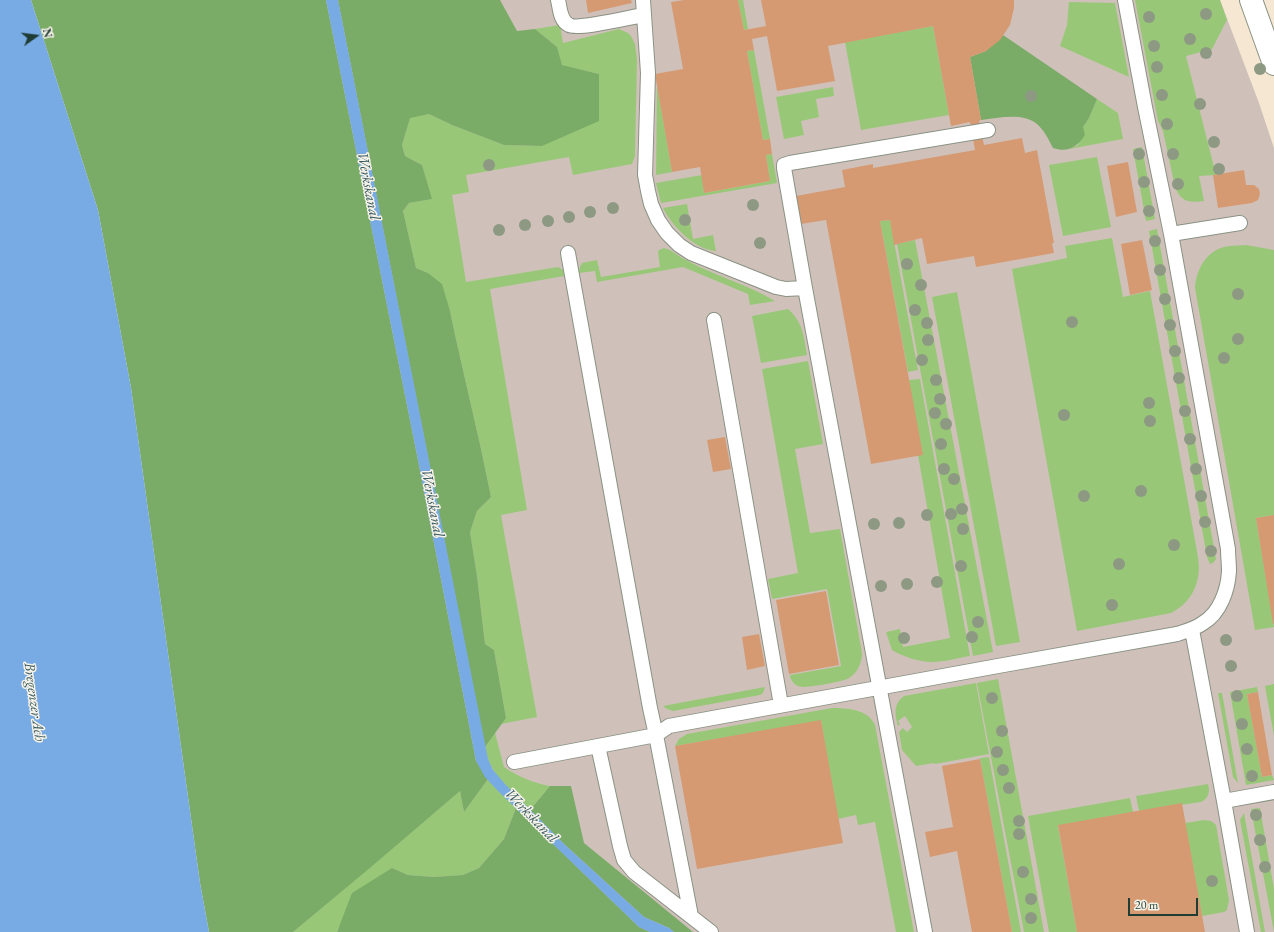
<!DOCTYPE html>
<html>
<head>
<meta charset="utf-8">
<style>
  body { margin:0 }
  #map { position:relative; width:1274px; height:932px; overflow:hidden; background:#f6e7d3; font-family:"EB Garamond",serif }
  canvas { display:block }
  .north { position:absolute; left:16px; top:16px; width:40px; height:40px; -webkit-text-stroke:3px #f7f3e8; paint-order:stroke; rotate:76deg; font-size:11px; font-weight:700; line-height:16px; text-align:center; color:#1f3d34 }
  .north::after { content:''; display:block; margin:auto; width:14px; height:18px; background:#1f3d34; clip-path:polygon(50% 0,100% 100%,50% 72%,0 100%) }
  .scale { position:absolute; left:1128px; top:898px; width:70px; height:18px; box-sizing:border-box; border:2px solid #1f3d34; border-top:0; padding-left:5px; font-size:12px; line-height:14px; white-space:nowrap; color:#1f3d34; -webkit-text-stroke:3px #f7f3e8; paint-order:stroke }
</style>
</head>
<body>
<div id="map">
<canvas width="1274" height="932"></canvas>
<div class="north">N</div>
<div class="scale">20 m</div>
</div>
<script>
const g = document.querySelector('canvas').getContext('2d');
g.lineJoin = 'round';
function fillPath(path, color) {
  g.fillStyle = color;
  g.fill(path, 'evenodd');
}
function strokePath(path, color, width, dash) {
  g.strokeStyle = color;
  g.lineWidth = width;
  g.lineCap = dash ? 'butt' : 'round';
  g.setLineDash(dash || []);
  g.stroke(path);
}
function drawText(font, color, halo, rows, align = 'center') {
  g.font = font + ' "EB Garamond",serif';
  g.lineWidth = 3;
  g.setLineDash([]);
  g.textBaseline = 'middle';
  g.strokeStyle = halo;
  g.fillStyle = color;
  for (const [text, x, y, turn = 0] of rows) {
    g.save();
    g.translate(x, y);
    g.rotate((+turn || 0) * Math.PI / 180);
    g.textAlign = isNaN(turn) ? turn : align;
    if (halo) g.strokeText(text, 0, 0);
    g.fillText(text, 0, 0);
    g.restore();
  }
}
const industrial = new Path2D(`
  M 297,0 L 1220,0 L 1259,103 L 1274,148 L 1274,932 L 293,932 Z`);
const green = new Path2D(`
  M 738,0 L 743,0 L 748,29 L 744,30 Z
  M 1135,0 L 1220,0 L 1227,20 L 1212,49 L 1186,56 L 1216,175 L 1199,176 L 1204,201 C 1189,203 1181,202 1175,187 L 1163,131 L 1158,121 Z
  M 1069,2 L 1115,3 L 1129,77 L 1060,46 L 1067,25 Z
  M 560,25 L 563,43 L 619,29 L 628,33 L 631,36 L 635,44 L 637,60 L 635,156 L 632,164 L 573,175 L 569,157 L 466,175 L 469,192 L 452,195 L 466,282 L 558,267 L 563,270 L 564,276 L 490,289 L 527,510 L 501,515 L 537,717 L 501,724 L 506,718 L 494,650 L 485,644 L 477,576 L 470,532 L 477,511 L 491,497 L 481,449 L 455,335 L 450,311 L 428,273 L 416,268 L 403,211 L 409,203 L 431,199 L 422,165 L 405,156 L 402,145 L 410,117 L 429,114 L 452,125 L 504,145 L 542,146 L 599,74 L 561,65 L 557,47 L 535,29 Z
  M 933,26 L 949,115 L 861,130 L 845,42 Z
  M 754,50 L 770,139 L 763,140 L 747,51 Z
  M 657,85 L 672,172 L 656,175 Z
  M 833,87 L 834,96 L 816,99 L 819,117 L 801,121 L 804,135 L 784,139 L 776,97 Z
  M 1097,99 L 1118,113 L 1123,139 L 1069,149 L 1078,145 L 1083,127 L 1089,118 Z
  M 1142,147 L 1155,219 L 1146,221 L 1133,149 Z
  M 772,154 L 777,183 L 661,203 L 656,183 L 702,175 L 704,193 L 770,181 L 766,155 Z
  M 1097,157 L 1111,227 L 1063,236 L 1049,165 Z
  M 687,204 L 693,239 L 713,235 L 716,251 C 695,250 672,226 663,208 Z
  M 890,220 L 918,370 L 908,372 L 880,221 Z
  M 1157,229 L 1216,559 L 1213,563 L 1210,564 L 1207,557 L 1149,231 Z
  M 1112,238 L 1123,297 L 1150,291 L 1198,557 C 1202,582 1192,602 1171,613 L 1077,631 L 1012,269 L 1067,258 L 1065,246 Z
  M 915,240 L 993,652 L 973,656 L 897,244 Z
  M 1246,245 L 1274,250 L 1274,515 L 1256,518 L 1274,627 L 1255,630 L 1195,288 C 1196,272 1204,254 1221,248 C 1228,245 1238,246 1246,245 Z
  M 664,248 C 673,250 679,257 686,260 C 715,276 747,284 775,301 L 750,305 L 748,294 L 683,267 L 597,282 L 595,271 L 579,273 L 580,267 L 582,263 L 597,260 L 601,277 L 660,267 L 658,252 L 659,250 Z
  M 957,292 L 1020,642 L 996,646 L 932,297 Z
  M 788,309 C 803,322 804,337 807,355 L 761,363 L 752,316 Z
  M 808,361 L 823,444 L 795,449 L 810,533 L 840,529 L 862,653 C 862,662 858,673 849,678 C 844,682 810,687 802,687 C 795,686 791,682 790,675 L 841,666 L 827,589 L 772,599 L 768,579 L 798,573 L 762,369 Z
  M 920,379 L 970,656 C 958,658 945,662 932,662 C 920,662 903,657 892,650 L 886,632 L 900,629 L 903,647 L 950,638 L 918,455 L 909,380 Z
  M 998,679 L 1044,932 L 1024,932 L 977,683 Z
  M 976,683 L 989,754 L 935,764 L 934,763 L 916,766 L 902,750 L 899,732 L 903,728 L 907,732 L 912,727 L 905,716 L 898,721 L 900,724 L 898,726 C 895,714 893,704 904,696 Z
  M 1274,684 L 1274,736 L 1265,686 Z
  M 765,687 L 763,693 L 760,695 L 673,711 L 667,709 L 663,706 Z
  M 1257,687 L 1258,692 L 1247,694 L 1262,777 L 1272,775 L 1274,780 L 1246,785 L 1230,692 Z
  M 1218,693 L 1222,693 L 1238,783 L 1233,777 Z
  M 832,708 C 847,708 868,709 875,725 L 914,932 L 896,932 L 875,822 L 858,825 L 856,815 L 838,819 L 821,721 L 675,746 L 679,739 L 687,734 Z
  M 495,733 L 504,767 C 517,776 533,783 550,786 L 530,810 C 516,795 495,779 488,759 C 487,756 486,751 485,747 Z
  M 989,757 L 1021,932 L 1012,932 L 980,759 L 980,758 Z
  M 488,779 L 516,808 L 504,839 L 479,868 L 463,875 L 434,877 L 408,875 L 392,868 L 338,928 L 337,932 L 293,932 L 460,791 L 464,812 Z
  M 1208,784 C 1210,792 1209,798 1201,802 L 1139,811 L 1136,796 Z
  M 1130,798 L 1133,812 L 1058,826 L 1077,932 L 1049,932 L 1028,816 Z
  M 1260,808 L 1274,889 L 1274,932 L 1251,809 Z
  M 1244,813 L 1265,932 L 1261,932 L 1240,820 Z
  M 1204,820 L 1211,821 L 1216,825 L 1229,900 L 1227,910 L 1224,912 L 1202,916 L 1185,823 Z`);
const forest = new Path2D(`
  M 31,0 L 326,0 L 418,460 L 476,761 L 488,779 L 464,812 L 460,791 L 371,867 L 293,932 L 209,932 L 200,883 L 131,388 L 98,210 Z
  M 338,0 L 500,0 L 517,31 L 535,29 L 557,47 L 562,65 L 599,74 L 599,121 L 542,146 L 504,145 L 452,125 L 429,114 L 410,118 L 402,145 L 405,156 L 422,165 L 432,199 L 409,203 L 403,211 L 416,268 L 428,273 L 442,284 L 450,311 L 455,335 L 481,449 L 491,497 L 477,511 L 470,532 L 477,576 L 485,644 L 494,650 L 506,718 L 485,747 Z
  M 1003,35 L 1097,99 L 1089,118 L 1083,127 L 1085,135 C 1077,147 1068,153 1053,148 C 1049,140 1044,130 1037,124 C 1022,112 999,118 981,120 L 970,57 L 986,51 Z
  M 550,786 L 571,786 L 584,843 L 693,932 L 674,932 L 669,928 L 644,917 L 564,844 L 530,810 Z
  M 516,808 L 639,927 L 650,932 L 337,932 L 352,893 L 392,868 L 408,875 L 433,877 L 463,875 L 479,868 L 504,839 Z`);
const water = new Path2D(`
  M 0,0 L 31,0 L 98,210 L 131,388 L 200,883 L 209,932 L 0,932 Z
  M 326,0 L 338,0 L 488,759 L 493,770 L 505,784 L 564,844 L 644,917 L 669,928 L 674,932 L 650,932 L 639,927 L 499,792 L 485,777 L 476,761 L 418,460 Z`);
const building = new Path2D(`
  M 586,0 L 631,0 L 632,3 L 588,13 Z
  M 684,0 L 738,0 L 744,30 L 766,26 L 761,0 L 1014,0 L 1014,8 L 1010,25 L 1000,40 L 986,51 L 970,57 L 981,120 L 979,121 L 984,145 L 1022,138 L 1025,153 L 1037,150 L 1054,243 L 1052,243 L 1054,253 L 976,267 L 974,256 L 927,264 L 922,238 L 894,245 L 890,220 L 880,221 L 923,455 L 871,464 L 826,220 L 801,224 L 796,196 L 845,187 L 842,170 L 873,164 L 873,168 L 975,150 L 970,122 L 951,126 L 933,26 L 828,46 L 835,81 L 777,91 L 767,36 L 752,39 L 754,50 L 747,51 L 763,140 L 770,139 L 772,154 L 766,155 L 770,181 L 704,193 L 700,167 L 672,172 L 655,74 L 683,69 L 671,2 Z
  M 1128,162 L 1137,212 L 1116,217 L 1107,166 Z
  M 1244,170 L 1246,185 L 1254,185 L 1259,189 L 1260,194 L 1258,200 L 1252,203 L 1218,208 L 1213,175 Z
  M 1142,240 L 1152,290 L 1130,295 L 1121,244 Z
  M 725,437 L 731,469 L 713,472 L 707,440 Z
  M 1274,515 L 1274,624 L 1273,624 L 1256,518 Z
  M 826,591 L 839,665 L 789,674 L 776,600 Z
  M 759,634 L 765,666 L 747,670 L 742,637 Z
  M 1258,692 L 1272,775 L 1262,777 L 1247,694 Z
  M 821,720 L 843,843 L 697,869 L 675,746 Z
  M 980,759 L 1012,932 L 972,932 L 957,851 L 930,857 L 925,832 L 953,827 L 942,766 Z
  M 1182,803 L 1205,932 L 1077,932 L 1058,825 Z`);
const service = new Path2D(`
  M 558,0 C 560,8 560,21 569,25 C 578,30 631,17 644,15
  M 643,0 L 648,73 L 645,175 L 648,191 L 651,204 L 658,220 L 667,233 L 679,245 L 691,253 L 776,287 L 786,289 L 805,288
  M 1125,0 L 1145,107 L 1171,234
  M 714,320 L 781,705
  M 1192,630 L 1224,801 L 1247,932
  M 598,746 L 620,846 L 624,860 L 634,872 L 711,932
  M 514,762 L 656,735 L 650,708 L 568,253
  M 1224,801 L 1274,792
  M 691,916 L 656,735 L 669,726 L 998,666 L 1177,634 C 1186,631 1195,629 1203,623 C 1220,613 1228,590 1229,571 C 1229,564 1228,556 1228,549 L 1171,234 L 1240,223
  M 925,932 L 805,288 L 784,168 L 784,165 L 790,163 L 988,130`);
const tertiary = new Path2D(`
  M 1251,0 L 1274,64`);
const trees = [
  [1206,14],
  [1149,17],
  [1190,39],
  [1154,46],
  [1206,53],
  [1157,67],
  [1260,69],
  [1162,95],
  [1031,96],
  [1200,104],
  [1167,124],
  [1214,142],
  [1139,154],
  [1173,154],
  [489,165],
  [1219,169],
  [1144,182],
  [1178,184],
  [753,205],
  [613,208],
  [1149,211],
  [590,212],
  [569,217],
  [685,220],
  [548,221],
  [525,225],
  [499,230],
  [1155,241],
  [760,243],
  [907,264],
  [1160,270],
  [921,285],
  [1238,294],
  [1165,299],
  [915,310],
  [1072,322],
  [927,323],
  [1170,325],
  [1238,339],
  [928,340],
  [1175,351],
  [1224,358],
  [922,360],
  [1179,378],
  [936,380],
  [940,399],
  [1149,403],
  [1185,411],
  [935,413],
  [1064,415],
  [1150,421],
  [946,424],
  [1190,439],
  [941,444],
  [944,469],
  [1196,469],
  [954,479],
  [1141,491],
  [1084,496],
  [1201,496],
  [962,509],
  [951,514],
  [927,515],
  [1205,522],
  [899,523],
  [874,524],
  [963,529],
  [1174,545],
  [1211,551],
  [1119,564],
  [961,566],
  [937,582],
  [907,584],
  [881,586],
  [1112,605],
  [978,622],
  [972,637],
  [904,638],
  [1226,640],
  [1231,666],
  [1237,696],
  [992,698],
  [1242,724],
  [1002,731],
  [1247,749],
  [997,752],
  [1003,770],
  [1252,776],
  [1009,788],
  [1256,815],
  [1019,821],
  [1019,834],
  [1260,840],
  [1265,867],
  [1023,872],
  [1212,881],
  [1031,899],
  [1031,918]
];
const waterNames = [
  ["Werkskanal",368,186,79],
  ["Werkskanal",432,503,79],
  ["Bregenzer Ach",34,702,82],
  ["Werkskanal",531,816,46]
];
fillPath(industrial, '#cfc1ba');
fillPath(green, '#98c877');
fillPath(forest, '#7aac68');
fillPath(water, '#78abe4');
fillPath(building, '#d69a72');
strokePath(service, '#8a9284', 16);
strokePath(tertiary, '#8a9284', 24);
strokePath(service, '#fff', 14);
strokePath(tertiary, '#fff', 22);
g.fillStyle = '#8d9983';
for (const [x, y] of trees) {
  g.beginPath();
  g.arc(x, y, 6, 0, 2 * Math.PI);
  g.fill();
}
drawText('italic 15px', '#355860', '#f7f3e8', waterNames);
</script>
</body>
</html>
